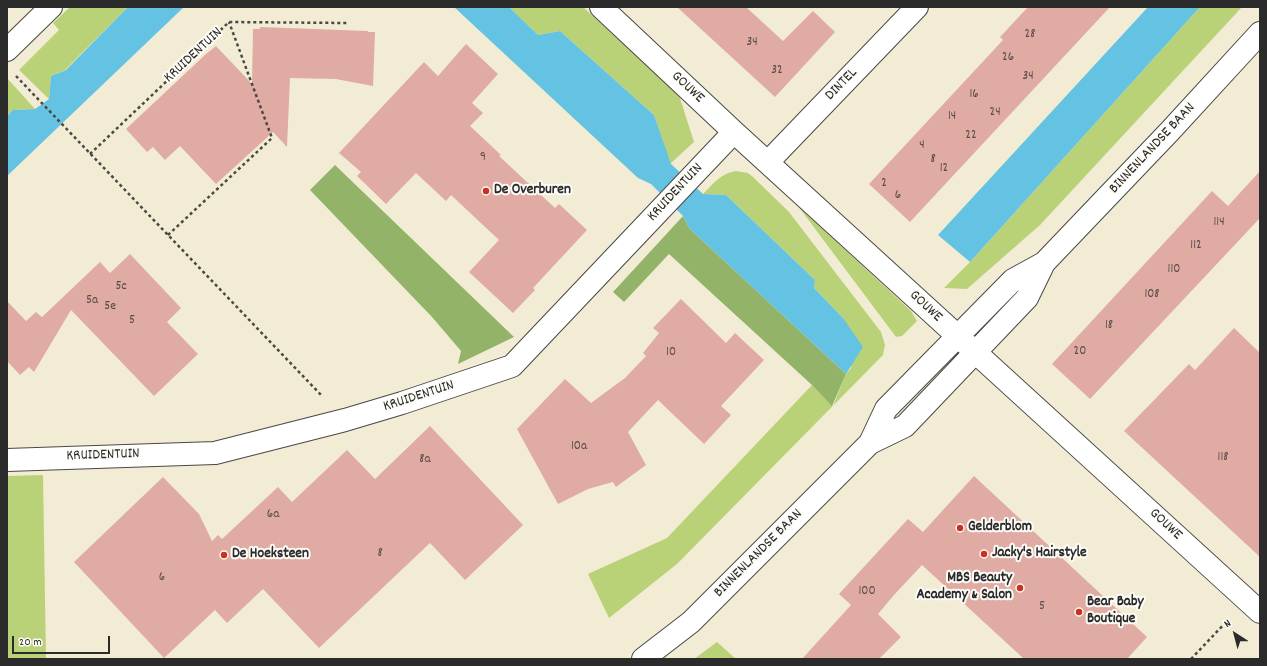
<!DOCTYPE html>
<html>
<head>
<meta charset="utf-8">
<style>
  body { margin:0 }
  #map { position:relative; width:1267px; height:666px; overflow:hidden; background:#f2ecd5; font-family:Dekko,sans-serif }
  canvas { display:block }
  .frame { position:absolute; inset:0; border:8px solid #2b2b2b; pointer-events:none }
  .north { position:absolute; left:1215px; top:614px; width:40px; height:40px; -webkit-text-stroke:3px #fdfcf7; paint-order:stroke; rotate:324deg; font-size:11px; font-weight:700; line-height:16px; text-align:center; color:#2b2b2b }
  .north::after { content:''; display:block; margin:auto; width:14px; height:18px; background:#2b2b2b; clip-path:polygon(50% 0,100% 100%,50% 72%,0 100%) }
  .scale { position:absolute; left:12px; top:636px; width:98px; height:18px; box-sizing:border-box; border:2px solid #2b2b2b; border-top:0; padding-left:5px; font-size:12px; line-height:14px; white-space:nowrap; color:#2b2b2b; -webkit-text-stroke:3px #fdfcf7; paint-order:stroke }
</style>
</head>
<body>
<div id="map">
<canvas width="1267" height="666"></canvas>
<div class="frame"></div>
<div class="north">N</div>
<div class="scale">20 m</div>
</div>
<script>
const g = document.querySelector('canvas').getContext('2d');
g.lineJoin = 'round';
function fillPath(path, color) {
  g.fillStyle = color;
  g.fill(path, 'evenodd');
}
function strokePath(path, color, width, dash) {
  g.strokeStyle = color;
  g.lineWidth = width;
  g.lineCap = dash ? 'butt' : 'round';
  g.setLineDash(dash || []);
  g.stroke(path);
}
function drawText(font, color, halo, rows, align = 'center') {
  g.font = font + ' Dekko,sans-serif';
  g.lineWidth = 4;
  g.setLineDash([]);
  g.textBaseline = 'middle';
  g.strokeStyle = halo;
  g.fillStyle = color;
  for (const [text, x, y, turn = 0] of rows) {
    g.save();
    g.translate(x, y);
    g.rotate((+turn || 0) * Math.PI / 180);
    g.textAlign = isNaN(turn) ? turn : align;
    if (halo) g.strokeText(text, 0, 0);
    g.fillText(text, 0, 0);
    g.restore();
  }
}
const green = new Path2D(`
  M 70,7 L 128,7 L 65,70 L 51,76 L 49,99 L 19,70 L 59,30 L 53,23 Z
  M 509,7 L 583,7 L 679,95 L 694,142 L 670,164 L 654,115 L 560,31 L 538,35 Z
  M 1200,7 L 1242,7 L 1040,225 L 967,289 L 944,288 L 970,262 Z
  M 7,78 L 35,109 L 13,110 L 7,116 Z
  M 736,171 L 748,173 L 753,177 L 789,212 L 881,332 L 885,345 L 883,355 L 677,564 L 609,618 L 588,574 L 667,538 L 812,385 L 833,406 L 846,374 L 851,368 L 843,318 L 814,288 L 815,280 L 726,195 L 703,194 C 713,184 721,173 736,171 Z
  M 798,206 L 911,311 L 917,321 L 902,336 L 896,337 Z
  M 43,475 L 46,659 L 7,659 L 7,476 Z
  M 717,642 L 736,659 L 694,659 Z`);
const forest = new Path2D(`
  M 335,165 L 514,337 L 458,364 L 461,351 L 432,317 L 310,190 Z
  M 683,216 L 690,229 L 846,374 L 832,406 L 812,385 L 669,254 L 624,302 L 613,292 Z`);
const water = new Path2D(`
  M 128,7 L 184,7 L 7,176 L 7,116 L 13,110 L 35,109 L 49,99 L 51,76 L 66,70 Z
  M 454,7 L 509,7 L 538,35 L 560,31 L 654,115 L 671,164 L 703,194 L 726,195 L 815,280 L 814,288 L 843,318 L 863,347 L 846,374 L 690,229 L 683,216 L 651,184 L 638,178 Z
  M 1148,7 L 1200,7 L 970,262 L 938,235 Z`);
const building = new Path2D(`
  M 677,7 L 746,7 L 783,41 L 813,11 L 835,32 L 775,97 Z
  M 1028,7 L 1110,7 L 910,222 L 869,184 L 1003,40 L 1000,37 Z
  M 260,27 L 368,31 L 368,32 L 375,32 L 373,86 L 336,79 L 290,78 L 287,147 L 273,132 L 216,184 L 180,146 L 165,160 L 153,147 L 147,152 L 126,129 L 206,54 L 216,46 L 252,84 L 253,29 L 260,29 Z
  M 466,44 L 498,74 L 472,103 L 483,113 L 470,126 L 501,155 L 499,156 L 555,208 L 559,204 L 587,230 L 533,288 L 535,290 L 513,313 L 469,272 L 499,240 L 451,195 L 446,201 L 416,173 L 386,204 L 357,176 L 361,172 L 339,153 L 424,62 L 438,76 Z
  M 1260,171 L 1260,218 L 1090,399 L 1052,364 L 1212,191 L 1228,206 Z
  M 130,254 L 181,308 L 167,322 L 198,354 L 154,396 L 71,310 L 34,372 L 29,367 L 20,375 L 7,361 L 7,301 L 26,321 L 36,312 L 42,317 L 100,262 L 110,273 Z
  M 681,299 L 726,343 L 735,333 L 764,360 L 721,406 L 731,415 L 704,444 L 658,400 L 628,432 L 646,465 L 616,487 L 613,482 L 588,489 L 558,504 L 517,429 L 565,379 L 591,403 L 625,378 L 646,356 L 643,353 L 659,333 L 653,328 Z
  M 1234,328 L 1260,353 L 1260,557 L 1124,431 L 1189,364 L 1195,370 Z
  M 430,426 L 523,525 L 465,580 L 430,543 L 319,648 L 263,589 L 227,623 L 215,610 L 164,658 L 74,562 L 163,477 L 199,514 L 212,541 L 218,535 L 222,539 L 278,487 L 292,502 L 347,450 L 375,479 Z
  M 974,476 L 1147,637 L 1127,659 L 1024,659 L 922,565 L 894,595 L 878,614 L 901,637 L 879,659 L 802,659 L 851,605 L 839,594 L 908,519 L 923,532 Z`);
const path = new Path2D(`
  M 16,76 L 322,396
  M 90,154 L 229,22 L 347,23
  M 168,235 L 272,138 L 229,22
  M 1191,659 L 1228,620`);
const minor = new Path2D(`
  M 601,7 L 734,132 L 1260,612
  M 7,50 L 51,7
  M 768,162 L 917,7
  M 870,443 L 886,409 L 1013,280 L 1044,263
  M 7,460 L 215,453 L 345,420 L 402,403 L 512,366 L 734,132
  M 643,659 L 691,622 L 870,443 L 905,426 L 1027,298 L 1044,263 L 1170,131 L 1260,33`);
const markers = [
  [486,191,4,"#c8321e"],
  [960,528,4,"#c8321e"],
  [984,554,4,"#c8321e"],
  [224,555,4,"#c8321e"],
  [1020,588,4,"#c8321e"],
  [1079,612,4,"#c8321e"]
];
const numberNames = [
  ["28",1030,35],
  ["34",752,43],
  ["26",1008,58],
  ["32",777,71],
  ["34",1028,77],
  ["16",974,95],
  ["24",995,113],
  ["14",952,117],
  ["22",971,136],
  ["4",922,146],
  ["9",483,158],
  ["8",933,160],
  ["12",944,169],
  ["2",884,184],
  ["6",898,196],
  ["114",1219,223],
  ["112",1196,246],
  ["110",1174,270],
  ["5c",121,287],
  ["108",1152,295],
  ["5a",92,301],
  ["5e",110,307],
  ["5",132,321],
  ["18",1109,326],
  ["20",1080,352],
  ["10",671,353],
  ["10a",579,447],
  ["118",1223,458],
  ["8a",425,460],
  ["6a",273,515],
  ["8",380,554],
  ["6",162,578],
  ["100",867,592],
  ["5",1042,607]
];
const streetNames = [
  ["KRUIDENTUIN",194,56,-43],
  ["DINTEL",842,85,-46],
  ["GOUWE",687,88,43],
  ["BINNENLANDSE BAAN",1153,149,-47],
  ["KRUIDENTUIN",676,193,-47],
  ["GOUWE",925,307,43],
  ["KRUIDENTUIN",419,397,-18],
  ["KRUIDENTUIN",103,456,-2],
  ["GOUWE",1165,525,43],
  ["BINNENLANDSE BAAN",759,554,-45]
];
const poiNames = [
  ["De Overburen",494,191],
  ["Gelderblom",968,528],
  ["Jacky's Hairstyle",992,554],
  ["De Hoeksteen",232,555],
  ["MBS Beauty",1012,579,"right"],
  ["Academy & Salon",1012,596,"right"],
  ["Bear Baby",1087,603],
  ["Boutique",1087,620]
];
fillPath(green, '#bad277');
fillPath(forest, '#93b468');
fillPath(water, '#64c3e2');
fillPath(building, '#e0aba3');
strokePath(minor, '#494844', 24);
strokePath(path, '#494844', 2.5, [3, 3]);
strokePath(minor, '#fff', 22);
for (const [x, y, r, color] of markers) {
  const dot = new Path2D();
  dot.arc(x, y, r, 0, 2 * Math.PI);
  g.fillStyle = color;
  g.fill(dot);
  strokePath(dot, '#fdfcf7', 1.5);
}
drawText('13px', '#584b49', null, numberNames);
drawText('15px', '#2b2b2b', '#fdfcf7', streetNames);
drawText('bold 15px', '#2b2b2b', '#fdfcf7', poiNames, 'left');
</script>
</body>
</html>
